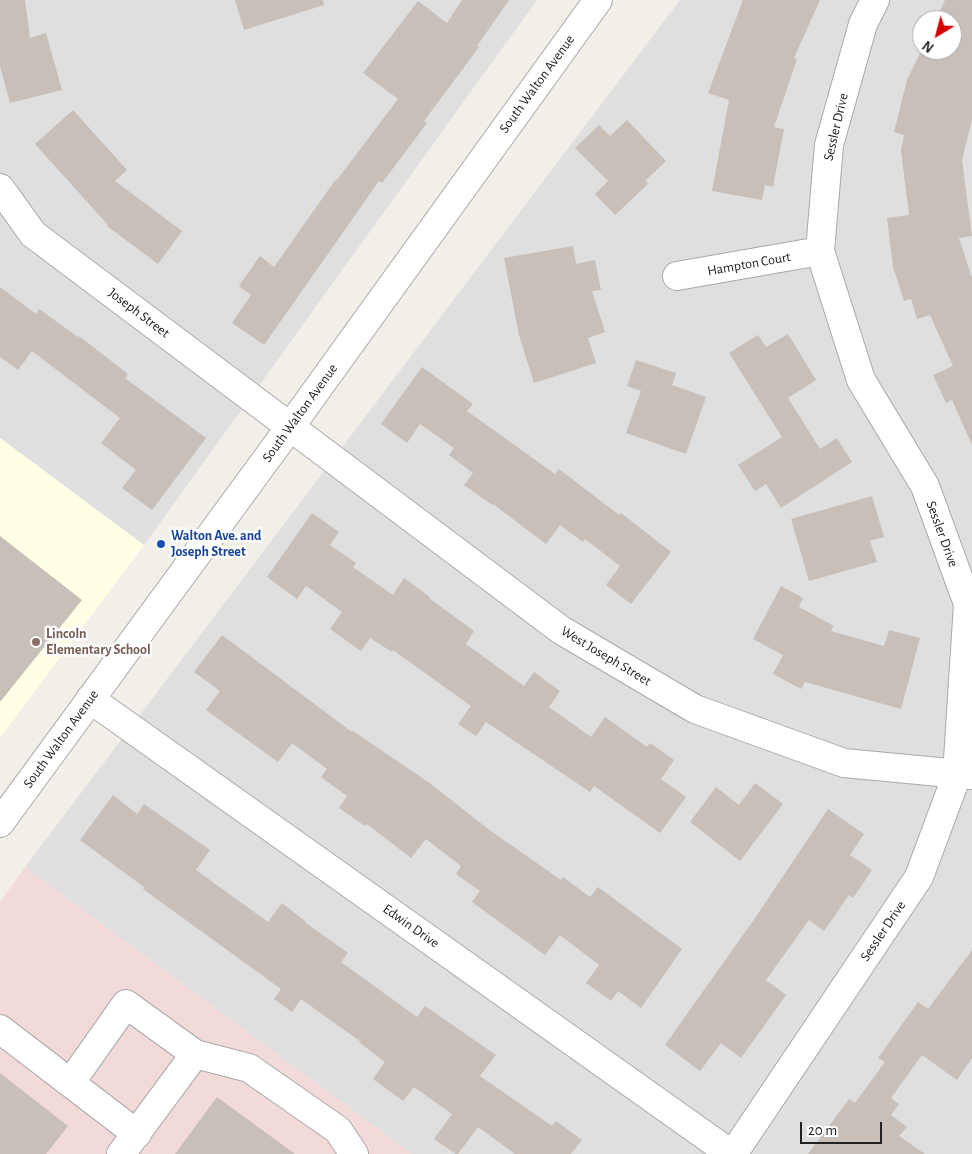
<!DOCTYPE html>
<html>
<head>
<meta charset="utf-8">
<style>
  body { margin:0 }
  #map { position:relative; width:972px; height:1154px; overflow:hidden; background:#f2efe9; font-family:"Alegreya Sans",sans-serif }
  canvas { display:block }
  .north { position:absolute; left:912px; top:10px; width:50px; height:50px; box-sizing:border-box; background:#fff; border:1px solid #a7a7a7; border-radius:50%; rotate:217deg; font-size:14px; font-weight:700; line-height:20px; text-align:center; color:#222 }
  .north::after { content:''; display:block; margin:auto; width:18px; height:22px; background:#d40000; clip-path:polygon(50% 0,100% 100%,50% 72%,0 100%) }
  .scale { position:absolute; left:800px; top:1122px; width:82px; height:22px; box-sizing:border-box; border:2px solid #222; border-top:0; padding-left:6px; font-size:15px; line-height:18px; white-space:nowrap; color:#222; -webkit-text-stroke:4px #fff; paint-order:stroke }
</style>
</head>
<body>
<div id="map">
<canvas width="972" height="1154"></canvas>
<div class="north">N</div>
<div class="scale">20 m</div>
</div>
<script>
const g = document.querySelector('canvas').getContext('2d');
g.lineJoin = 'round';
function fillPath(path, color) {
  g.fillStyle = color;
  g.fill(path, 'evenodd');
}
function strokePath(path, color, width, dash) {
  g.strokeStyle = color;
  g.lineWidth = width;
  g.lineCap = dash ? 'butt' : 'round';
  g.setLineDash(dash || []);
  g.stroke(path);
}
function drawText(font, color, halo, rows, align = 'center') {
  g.font = font + ' "Alegreya Sans",sans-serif';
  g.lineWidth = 5;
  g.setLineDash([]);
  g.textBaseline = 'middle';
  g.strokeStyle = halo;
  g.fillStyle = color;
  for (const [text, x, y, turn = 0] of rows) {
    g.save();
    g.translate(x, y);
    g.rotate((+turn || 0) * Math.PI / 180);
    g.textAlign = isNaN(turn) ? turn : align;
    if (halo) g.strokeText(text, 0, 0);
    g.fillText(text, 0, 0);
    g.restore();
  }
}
const residential = new Path2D(`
  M 0,0 L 537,0 L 144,545 L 0,438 Z
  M 680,0 L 972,0 L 972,1154 L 412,1154 L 25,867 ZM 922,20 L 952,20 L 952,50 L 922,50 Z`);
const commercial = new Path2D(`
  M 25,867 L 412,1154 L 0,1154 L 0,902 Z`);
const education = new Path2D(`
  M 0,438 L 144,545 L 0,738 Z`);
const building = new Path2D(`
  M 0,0 L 25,0 L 30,38 L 46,33 L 62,90 L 10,103 L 0,66 Z
  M 235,0 L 323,0 L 324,5 L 244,30 Z
  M 462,0 L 509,0 L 477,46 L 479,47 L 424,121 L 427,123 L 382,183 L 379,181 L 264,345 L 232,323 L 251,295 L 239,286 L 260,256 L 274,267 L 336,179 L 337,180 L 398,99 L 363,73 L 418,1 L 447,23 Z
  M 743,0 L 820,0 L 794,58 L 797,59 L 774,127 L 784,129 L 773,187 L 765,185 L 762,200 L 712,191 L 729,100 L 708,93 Z
  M 945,0 L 972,0 L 972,120 L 962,160 L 972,236 L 959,238 L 972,278 L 972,445 L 952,400 L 946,403 L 933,375 L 953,366 L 930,315 L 917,319 L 911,299 L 904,301 L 893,267 L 887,218 L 909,215 L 901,151 L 904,135 L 894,132 L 907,80 L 922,49 L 952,50 L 952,20 L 936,20 Z
  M 73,110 L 127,170 L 115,181 L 182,231 L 158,264 L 107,226 L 108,225 L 35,144 Z
  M 627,120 L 666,161 L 646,180 L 648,184 L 615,215 L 595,194 L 608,181 L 575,148 L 599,125 L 610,136 Z
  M 573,246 L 576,264 L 595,260 L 601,290 L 592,291 L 605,332 L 588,338 L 596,363 L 534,383 L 519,335 L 504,258 Z
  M 0,287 L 36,314 L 39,309 L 78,337 L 79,336 L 128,374 L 125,378 L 206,438 L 152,510 L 122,488 L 136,470 L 101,443 L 120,418 L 32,351 L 18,370 L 0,357 Z
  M 788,334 L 816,380 L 788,398 L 820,449 L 837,438 L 852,462 L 781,508 L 766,484 L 755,491 L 738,465 L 782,437 L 729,353 L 758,335 L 766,347 Z
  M 636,360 L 676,373 L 672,385 L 706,397 L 686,454 L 626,433 L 641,391 L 627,386 Z
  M 422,367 L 473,404 L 467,411 L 555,474 L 559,469 L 619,515 L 621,513 L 671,552 L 631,604 L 606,585 L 620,566 L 585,539 L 583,542 L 560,525 L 546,544 L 493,504 L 492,505 L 464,485 L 473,473 L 449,455 L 454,448 L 420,424 L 407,443 L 381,424 Z
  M 872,496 L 884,537 L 870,541 L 877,562 L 809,581 L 791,519 Z
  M 312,513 L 339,532 L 330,545 L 356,563 L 353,567 L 393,595 L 404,578 L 430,597 L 429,598 L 474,631 L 466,644 L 524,686 L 534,672 L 560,691 L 549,707 L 591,737 L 605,717 L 647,747 L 650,743 L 674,760 L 661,779 L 686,797 L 660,833 L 594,786 L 590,792 L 486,722 L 476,736 L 458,724 L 471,706 L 393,650 L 392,652 L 370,638 L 361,651 L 330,629 L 342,612 L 306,586 L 297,599 L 267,577 Z
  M 0,536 L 82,600 L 0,702 Z
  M 781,586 L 803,598 L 799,607 L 834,626 L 831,631 L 884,646 L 889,630 L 920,638 L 901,709 L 805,682 L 801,689 L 773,674 L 783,655 L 753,639 Z
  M 222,635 L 352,732 L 353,731 L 431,784 L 488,829 L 561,880 L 563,877 L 590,897 L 598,887 L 682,949 L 641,1008 L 618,991 L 611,1001 L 586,983 L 599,965 L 560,935 L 545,955 L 472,902 L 480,891 L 456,874 L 461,866 L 426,839 L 411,858 L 367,824 L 365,826 L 339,808 L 347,796 L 321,777 L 327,769 L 292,743 L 278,762 L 206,710 L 220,691 L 194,672 Z
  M 755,783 L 783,804 L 740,861 L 690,822 L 716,787 L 739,805 Z
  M 113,795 L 137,814 L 144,804 L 210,850 L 196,870 L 268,922 L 282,903 L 306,922 L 306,923 L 348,953 L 341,962 L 417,1017 L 425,1006 L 496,1055 L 480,1076 L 552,1126 L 556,1121 L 582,1140 L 571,1154 L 515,1154 L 478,1127 L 458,1154 L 456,1154 L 434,1139 L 452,1114 L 414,1087 L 403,1101 L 373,1079 L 385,1062 L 360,1043 L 361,1042 L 301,999 L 292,1012 L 274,999 L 281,989 L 143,889 L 144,887 L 80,840 Z
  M 828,809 L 864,834 L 850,855 L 872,870 L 853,898 L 849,895 L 824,931 L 809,920 L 766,980 L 786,995 L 741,1058 L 721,1043 L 700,1071 L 665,1045 L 753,921 Z
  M 972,950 L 972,1058 L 957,1080 L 922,1055 L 891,1098 L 899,1104 L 891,1115 L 907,1127 L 899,1136 L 925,1154 L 808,1154 L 849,1099 L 855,1103 L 885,1062 L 878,1058 L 918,1002 L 928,1009 Z
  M 0,1073 L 68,1126 L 46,1154 L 0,1154 Z
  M 217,1097 L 295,1154 L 175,1154 Z`);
const minor = new Path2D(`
  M 0,188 L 33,234 L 561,630 L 695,709 L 844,763 L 972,775
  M 677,276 L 820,251
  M 90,699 L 731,1154
  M 0,823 L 290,427 L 598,0
  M 0,1029 L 137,1134
  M 195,1054 L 249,1068 L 338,1130 L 354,1154
  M 71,1082 L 126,1004 L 195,1054 L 121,1154
  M 733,1154 L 919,877 L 957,775 L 968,604 L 925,486 L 861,380 L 820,251 L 829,145 L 863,24 L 875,0`);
const markers = [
  [161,544,5,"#1a4fb4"],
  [36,642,5,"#8d6e63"]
];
const streetNames = [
  ["South Walton Avenue",537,84,-54],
  ["Sessler Drive",836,127,-77],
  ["Hampton Court",749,264,-10],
  ["Joseph Street",139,313,37],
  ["South Walton Avenue",300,413,-54],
  ["Sessler Drive",942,534,70],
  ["West Joseph Street",606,656,31],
  ["South Walton Avenue",61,739,-54],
  ["Edwin Drive",411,926,35],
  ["Sessler Drive",883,931,-56]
];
const transitNames = [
  ["Walton Ave. and",171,536],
  ["Joseph Street",171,552]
];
const educationNames = [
  ["Lincoln",46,634],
  ["Elementary School",46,650]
];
fillPath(residential, '#e0dfdf');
fillPath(commercial, '#f2dad9');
fillPath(education, '#ffffe5');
fillPath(building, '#c7bfb8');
strokePath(minor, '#a9a9a9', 30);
strokePath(minor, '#fff', 28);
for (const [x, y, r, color] of markers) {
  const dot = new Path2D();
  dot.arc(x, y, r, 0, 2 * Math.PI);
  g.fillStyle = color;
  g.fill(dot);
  strokePath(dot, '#fff', 2);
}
drawText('14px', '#222', '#fff', streetNames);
drawText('bold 14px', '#164399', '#fff', transitNames, 'left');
drawText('bold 14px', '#785e54', '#fff', educationNames, 'left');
</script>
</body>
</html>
